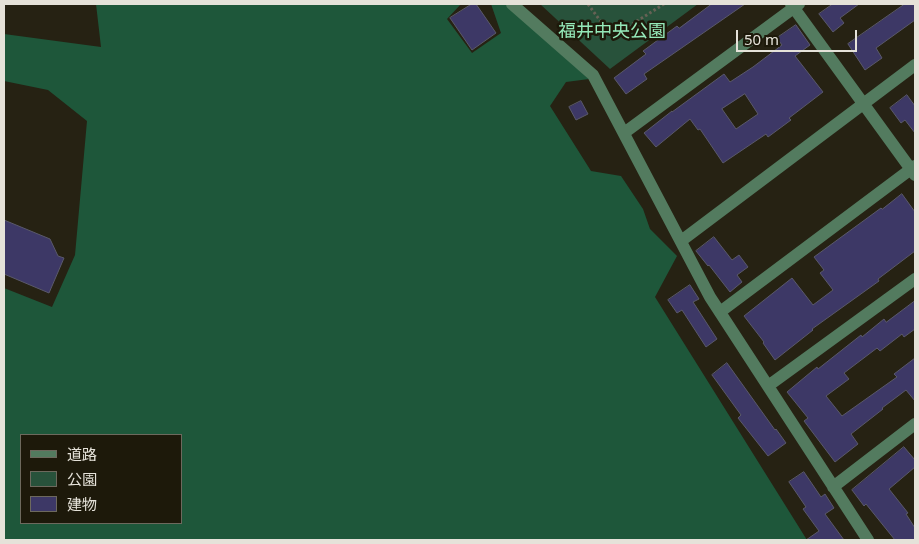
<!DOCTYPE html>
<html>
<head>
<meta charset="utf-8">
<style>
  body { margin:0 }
  #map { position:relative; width:919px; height:544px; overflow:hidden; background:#262213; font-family:"Noto Sans","Noto Sans JP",sans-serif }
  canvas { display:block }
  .frame { position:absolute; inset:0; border:5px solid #e5e2d9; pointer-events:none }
  .legend { position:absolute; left:20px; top:434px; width:162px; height:90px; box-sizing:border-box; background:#1d190a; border:1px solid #6d695d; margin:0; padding:6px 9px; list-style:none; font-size:15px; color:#e5e2d9 }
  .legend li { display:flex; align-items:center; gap:10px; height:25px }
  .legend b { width:25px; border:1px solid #6d695d }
  .scale { position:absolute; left:736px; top:30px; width:121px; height:22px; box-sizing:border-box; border:2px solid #e5e2d9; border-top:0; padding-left:6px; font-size:15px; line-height:18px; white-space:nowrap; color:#e5e2d9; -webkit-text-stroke:4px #1d190a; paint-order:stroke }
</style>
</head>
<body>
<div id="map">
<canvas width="919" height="544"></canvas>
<div class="frame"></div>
<ul class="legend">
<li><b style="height:6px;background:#537b5f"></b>道路</li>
<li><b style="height:14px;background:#28523b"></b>公園</li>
<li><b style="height:14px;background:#3d3866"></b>建物</li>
</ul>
<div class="scale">50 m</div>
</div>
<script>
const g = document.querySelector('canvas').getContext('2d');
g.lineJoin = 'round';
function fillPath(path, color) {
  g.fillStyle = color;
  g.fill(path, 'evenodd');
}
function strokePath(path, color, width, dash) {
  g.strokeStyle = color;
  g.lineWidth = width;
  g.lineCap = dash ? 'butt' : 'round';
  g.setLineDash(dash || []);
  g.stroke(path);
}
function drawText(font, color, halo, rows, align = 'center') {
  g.font = font + ' "Noto Sans","Noto Sans JP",sans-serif';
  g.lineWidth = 5;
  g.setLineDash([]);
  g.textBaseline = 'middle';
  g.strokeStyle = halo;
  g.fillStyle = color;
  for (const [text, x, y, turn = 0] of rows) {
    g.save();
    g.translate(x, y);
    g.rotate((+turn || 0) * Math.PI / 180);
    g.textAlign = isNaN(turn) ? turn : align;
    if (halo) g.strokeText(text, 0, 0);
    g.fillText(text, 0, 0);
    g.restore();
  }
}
const green = new Path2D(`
  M 540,4 L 698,4 L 610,69 Z`);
const forest = new Path2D(`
  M 96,4 L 461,4 L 447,19 L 472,53 L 501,33 L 491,4 L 507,4 L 589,79 L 566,82 L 550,106 L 591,171 L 621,176 L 643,209 L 650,229 L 677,256 L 655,297 L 807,540 L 4,540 L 4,288 L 52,307 L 75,255 L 87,121 L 48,90 L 4,81 L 4,34 L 101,47 ZM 21,435 L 181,435 L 181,523 L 21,523 Z`);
const building = new Path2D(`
  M 472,4 L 476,4 L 496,33 L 472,50 L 450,18 Z
  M 712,4 L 745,4 L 644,74 L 647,79 L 626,94 L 614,78 L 646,54 L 643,51 L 677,26 L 679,28 Z
  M 833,4 L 859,4 L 840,18 L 844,23 L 833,32 L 819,14 Z
  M 905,4 L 915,4 L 915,20 L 876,48 L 882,58 L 865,70 L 848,44 Z
  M 796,25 L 810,45 L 795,56 L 823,92 L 789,118 L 791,120 L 768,137 L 766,134 L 723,163 L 700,129 L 698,130 L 690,119 L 656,147 L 644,133 L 672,111 L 672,112 L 724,74 L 730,82 L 753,67 L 782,45 L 777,38 ZM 745,94 L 758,114 L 736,129 L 722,109 Z
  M 907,95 L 915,106 L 915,133 L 905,120 L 901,123 L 890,108 Z
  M 581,101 L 588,114 L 576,120 L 569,107 Z
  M 902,194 L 915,212 L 915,251 L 878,279 L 879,281 L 812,329 L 813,330 L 775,360 L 763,343 L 764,342 L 744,316 L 792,278 L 813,305 L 833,290 L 820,273 L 824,270 L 814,257 L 881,208 L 882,209 Z
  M 4,220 L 50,239 L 58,256 L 64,258 L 49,293 L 4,274 Z
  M 714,237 L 732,260 L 739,255 L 748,267 L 737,275 L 742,282 L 730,292 L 709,265 L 708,266 L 696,251 Z
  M 690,285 L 699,299 L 693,302 L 717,339 L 706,347 L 682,310 L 677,313 L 668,300 Z
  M 915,301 L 915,329 L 904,337 L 902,334 L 880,351 L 877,348 L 844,373 L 849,379 L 826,396 L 842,416 L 897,377 L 894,374 L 915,358 L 915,401 L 906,390 L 882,408 L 883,409 L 851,434 L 858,444 L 835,462 L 804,421 L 808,418 L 787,392 L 817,367 L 818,369 L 861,335 L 862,337 L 884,319 L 886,322 Z
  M 727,363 L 775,430 L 776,429 L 786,443 L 768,456 L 738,418 L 741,415 L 712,375 Z
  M 904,447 L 915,460 L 915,467 L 889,489 L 908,513 L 906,514 L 915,528 L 915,540 L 895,540 L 866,504 L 864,506 L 852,490 Z
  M 804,472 L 821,497 L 825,494 L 834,508 L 825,514 L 844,540 L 806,540 L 819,531 L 803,509 L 806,507 L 789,482 Z`);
const path = new Path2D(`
  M 588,4 L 612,37 L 664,4`);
const minor = new Path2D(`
  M 512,4 L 593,75 L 710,297 L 868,540
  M 791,4 L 915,175
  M 624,133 L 799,4
  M 681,241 L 915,65
  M 720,312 L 915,166
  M 768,386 L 915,279
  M 833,487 L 915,424`);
const parkNames = [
  ["福井中央公園",612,32]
];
fillPath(green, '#28523b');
fillPath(forest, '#1e573a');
fillPath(building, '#3d3866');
strokePath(building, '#5a596a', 1);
strokePath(path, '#666255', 3, [2.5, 2.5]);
strokePath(minor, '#537b5f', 12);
drawText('18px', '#95e9b9', '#1d190a', parkNames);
</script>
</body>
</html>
